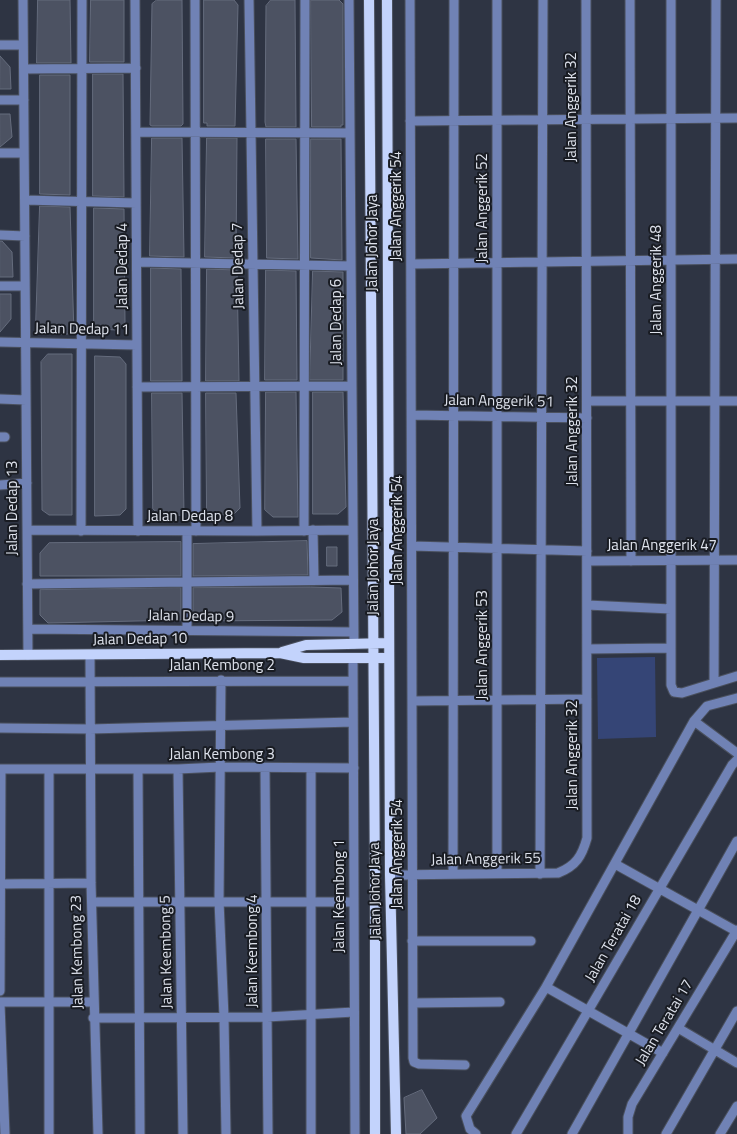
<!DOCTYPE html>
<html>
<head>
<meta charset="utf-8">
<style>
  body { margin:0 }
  canvas { display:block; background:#2e3443 }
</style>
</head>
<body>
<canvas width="737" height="1134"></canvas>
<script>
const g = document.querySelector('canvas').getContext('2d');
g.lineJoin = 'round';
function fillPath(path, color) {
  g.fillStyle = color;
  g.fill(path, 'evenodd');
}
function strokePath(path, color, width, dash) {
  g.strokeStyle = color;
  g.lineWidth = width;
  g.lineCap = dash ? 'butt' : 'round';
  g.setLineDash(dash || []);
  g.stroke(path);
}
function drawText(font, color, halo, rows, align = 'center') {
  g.font = font + ' "Titillium Web",sans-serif';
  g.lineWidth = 4;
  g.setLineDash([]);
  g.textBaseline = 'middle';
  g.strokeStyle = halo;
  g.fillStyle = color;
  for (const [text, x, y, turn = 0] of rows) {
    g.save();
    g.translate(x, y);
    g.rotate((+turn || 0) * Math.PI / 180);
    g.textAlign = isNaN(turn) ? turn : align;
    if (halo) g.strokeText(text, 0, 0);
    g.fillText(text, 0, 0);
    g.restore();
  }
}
const green = new Path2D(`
  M 655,657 L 656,737 L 598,739 L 597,658 Z`);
const building = new Path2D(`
  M 38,0 L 70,0 L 71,63 L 37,63 Z
  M 91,0 L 124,0 L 124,62 L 90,62 Z
  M 157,0 L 182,0 L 183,124 L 181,126 L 152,126 L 150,125 L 152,4 Z
  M 204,0 L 234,0 L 238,5 L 235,126 L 207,126 L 207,123 L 204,123 Z
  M 271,0 L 295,0 L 296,127 L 266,127 L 265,122 L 266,6 Z
  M 311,0 L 339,0 L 343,4 L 343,125 L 341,125 L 341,127 L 312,127 Z
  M 0,56 L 10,67 L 11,89 L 0,89 Z
  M 93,74 L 123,74 L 124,197 L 93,196 Z
  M 40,75 L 70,75 L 70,195 L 40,194 Z
  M 0,114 L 10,114 L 12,137 L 0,147 Z
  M 152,138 L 182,138 L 184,257 L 150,256 Z
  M 207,138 L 237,138 L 236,258 L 205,257 Z
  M 266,139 L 296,139 L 298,259 L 267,258 Z
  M 311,139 L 341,139 L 342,260 L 311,258 Z
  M 40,206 L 70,207 L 74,334 L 48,334 L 36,323 Z
  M 94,208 L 124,209 L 125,323 L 117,330 L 94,329 Z
  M 0,241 L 2,241 L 12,252 L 13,277 L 0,277 Z
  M 151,268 L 181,269 L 182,381 L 151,381 Z
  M 207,269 L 237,270 L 239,381 L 206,381 Z
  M 266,270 L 296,271 L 297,380 L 265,380 Z
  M 313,271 L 343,272 L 343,380 L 310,380 Z
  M 0,294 L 11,294 L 11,319 L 0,332 Z
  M 48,354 L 72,354 L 72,515 L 49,515 L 42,510 L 41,362 Z
  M 95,356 L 120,357 L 126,364 L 126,509 L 120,515 L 95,516 Z
  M 266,392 L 296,392 L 298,517 L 273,517 L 265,510 Z
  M 313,392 L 343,392 L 346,507 L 338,514 L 313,514 Z
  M 152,393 L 182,393 L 184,515 L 161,516 L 153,509 Z
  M 206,393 L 236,393 L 240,508 L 233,515 L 207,514 Z
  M 307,541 L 308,575 L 193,576 L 193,544 Z
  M 181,542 L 181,576 L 40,576 L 40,553 L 49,543 Z
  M 327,547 L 337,547 L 337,566 L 327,566 Z
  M 311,587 L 341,588 L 342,612 L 332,620 L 193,621 L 193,588 Z
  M 181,588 L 181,620 L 48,623 L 40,615 L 40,590 Z
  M 422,1090 L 437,1118 L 420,1134 L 406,1134 L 404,1098 Z`);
const minor = new Path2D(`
  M 23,0 L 28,655
  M 135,0 L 138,531
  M 195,0 L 196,531
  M 249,0 L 257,531
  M 349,0 L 354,644
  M 410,0 L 413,1058 L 414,1062 L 419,1064 L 465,1065
  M 630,0 L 631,561
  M 671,0 L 671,685 L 674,692 L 682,693 L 737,676
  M 0,45 L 23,45
  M 24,69 L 136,68
  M 0,100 L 24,100
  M 410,121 L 737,118
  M 136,132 L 350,133
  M 0,153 L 24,153
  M 25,200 L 136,203
  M 0,235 L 25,236
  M 137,262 L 351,266
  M 411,264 L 737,259
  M 0,286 L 25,286
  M 0,342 L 137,345
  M 137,387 L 352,386
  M 0,399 L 26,400
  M 587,401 L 737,401
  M 412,415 L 587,418
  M 0,437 L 5,437
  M 0,485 L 27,483
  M 27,530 L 257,531 L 353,530
  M 313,530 L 314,580
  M 81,531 L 82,0
  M 304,531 L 305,0
  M 412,546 L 587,551
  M 587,561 L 737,560
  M 27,584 L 353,580
  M 587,605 L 671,609
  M 28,629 L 354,632
  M 187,631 L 187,531
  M 587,649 L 671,648
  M 90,656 L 91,883 L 98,1134
  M 353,658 L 355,1134
  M 221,680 L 219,901 L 224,1017 L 226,1134
  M 0,682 L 353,681
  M 714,683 L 716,0
  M 413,701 L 587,699
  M 694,721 L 737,753
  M 0,728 L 90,729 L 353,722
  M 265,768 L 268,1134
  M 311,768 L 311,1134
  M 0,769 L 178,769 L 220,767 L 354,768
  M 138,769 L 140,1134
  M 178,769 L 183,1134
  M 615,864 L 736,931
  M 497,873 L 497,0
  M 453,874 L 454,0
  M 540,874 L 543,0
  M 390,875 L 558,873 C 576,866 582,856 587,838 L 586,0
  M 0,884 L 91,883
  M 92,902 L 354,902
  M 412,941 L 531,941
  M 546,987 L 663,1053
  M 0,991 L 1,769
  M 0,1002 L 93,1002
  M 413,1003 L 500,1002
  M 0,1004 L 5,1134
  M 93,1018 L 267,1017 L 354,1012
  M 678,1028 L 737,1063
  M 49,1134 L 49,769
  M 476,1134 L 470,1129 L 466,1116 L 546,987 L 694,721 L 707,706 L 737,698
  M 516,1134 L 732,765 L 737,760
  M 572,1134 L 737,841
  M 628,1134 L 628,1117 L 632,1104 L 737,930
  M 666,1134 L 737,1011
  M 720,1134 L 737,1106`);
const major = new Path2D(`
  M 369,0 L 375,884 L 375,1134
  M 387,0 L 390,875 L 396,1134
  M 282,652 L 306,645 L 389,643
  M 0,655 L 280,653 L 304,658 L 389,658`);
const streetNames = [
  ["Jalan Anggerik 32",572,107,-90],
  ["Jalan Anggerik 54",397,206,-90],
  ["Jalan Anggerik 52",483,208,-90],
  ["Jalan Johor Jaya",373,243,-90],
  ["Jalan Dedap 4",123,266,-90],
  ["Jalan Dedap 7",239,266,-91],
  ["Jalan Anggerik 48",657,280,-90],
  ["Jalan Dedap 6",337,322,-90],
  ["Jalan Dedap 11",82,330,1],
  ["Jalan Anggerik 51",499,402,1],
  ["Jalan Anggerik 32",573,431,-90],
  ["Jalan Dedap 13",13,508,-90],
  ["Jalan Dedap 8",190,517],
  ["Jalan Anggerik 54",398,530,-90],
  ["Jalan Anggerik 47",662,546],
  ["Jalan Johor Jaya",374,567,-90],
  ["Jalan Dedap 9",191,617,1],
  ["Jalan Dedap 10",140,640,-1],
  ["Jalan Anggerik 53",483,645,-90],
  ["Jalan Kembong 2",222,666],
  ["Jalan Kembong 3",222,755],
  ["Jalan Anggerik 32",573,755,-90],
  ["Jalan Anggerik 54",398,854,-90],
  ["Jalan Anggerik 55",486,860,-1],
  ["Jalan Johor Jaya",376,891,-91],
  ["Jalan Keembong 1",340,896,-90],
  ["Jalan Teratai 18",614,939,-60],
  ["Jalan Keembong 4",253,951,-90],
  ["Jalan Kembong 23",78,952,-91],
  ["Jalan Keembong 5",167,952,-91],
  ["Jalan Teratai 17",665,1023,-59]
];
fillPath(green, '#354576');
fillPath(building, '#4c5262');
strokePath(building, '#656c7d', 1);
strokePath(minor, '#4a505e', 11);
strokePath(major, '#4a505e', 12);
strokePath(minor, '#7082b5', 9);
strokePath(major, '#c3d3fc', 10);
drawText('15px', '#dee2ec', '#191c23', streetNames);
</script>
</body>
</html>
